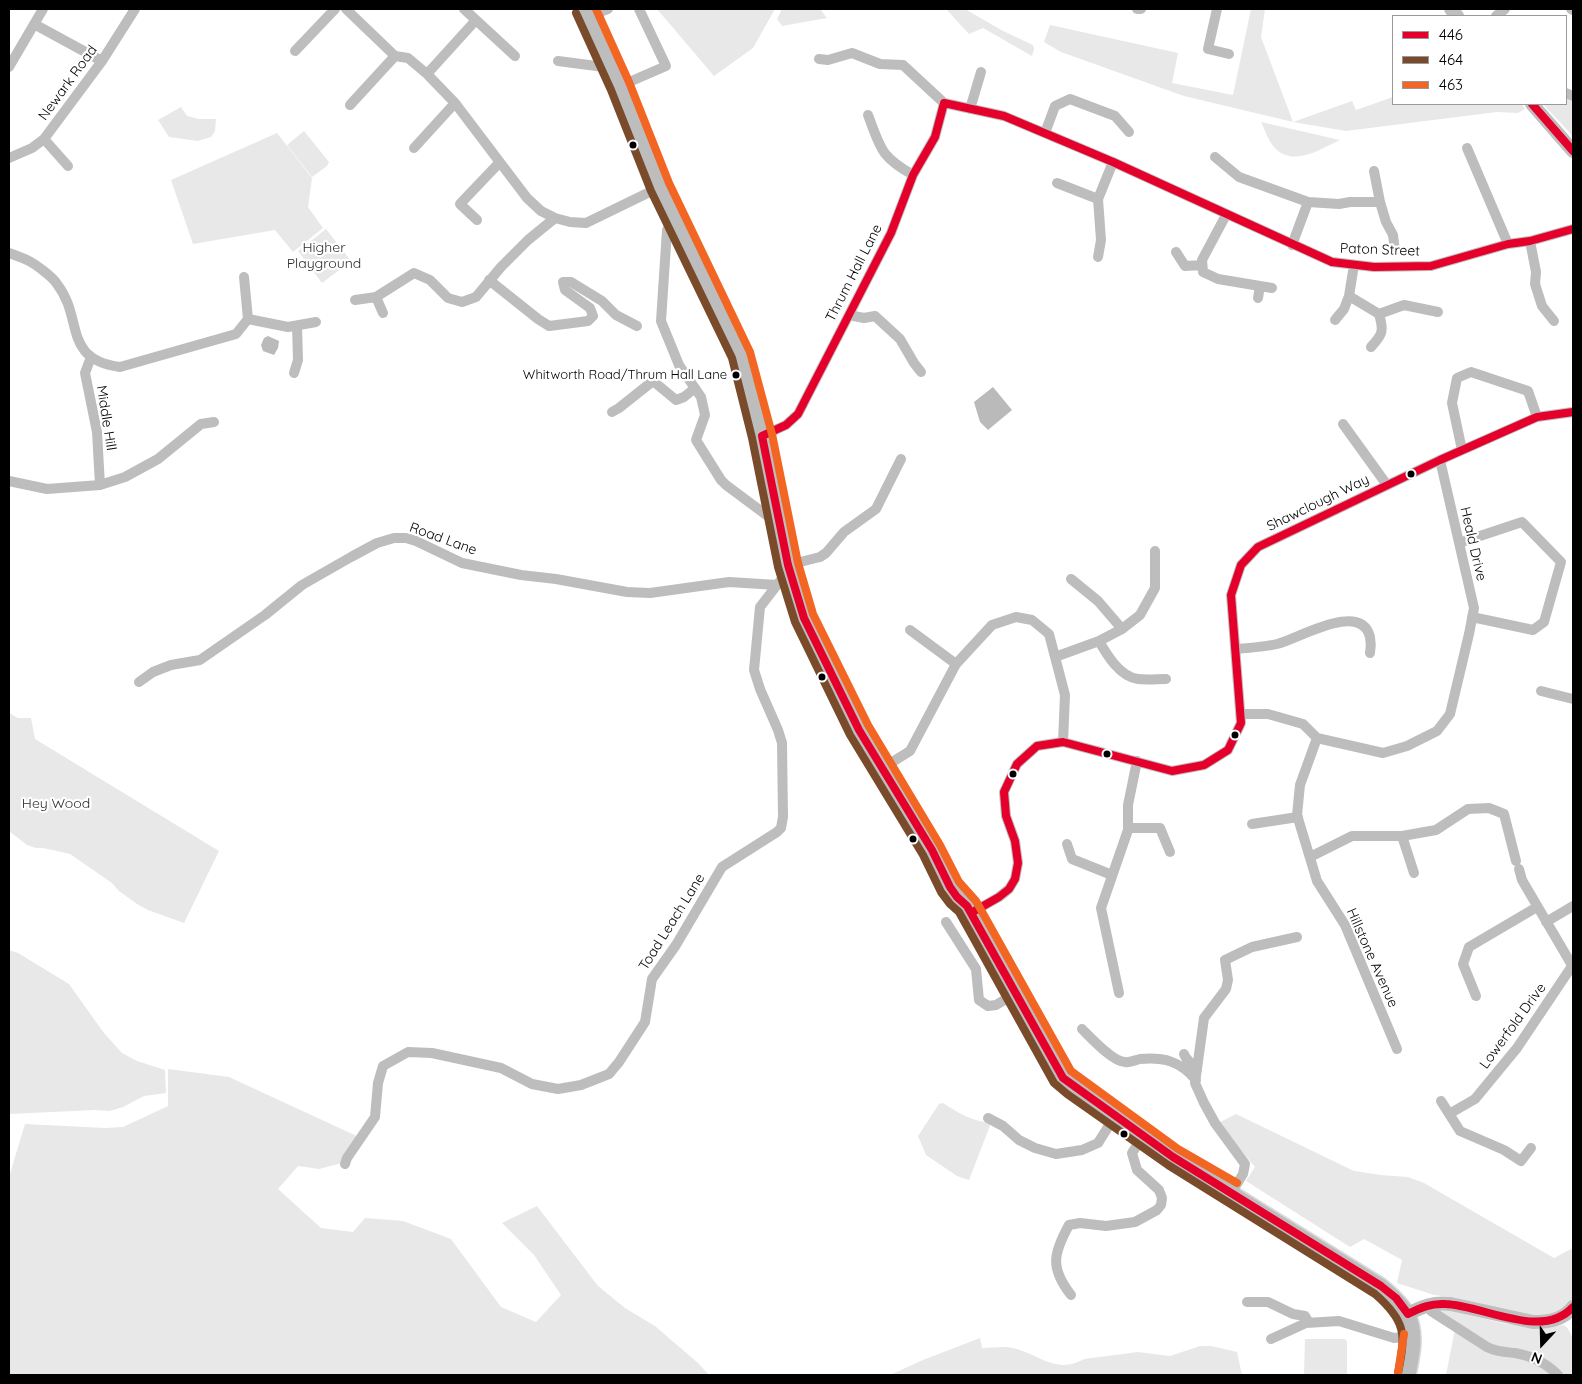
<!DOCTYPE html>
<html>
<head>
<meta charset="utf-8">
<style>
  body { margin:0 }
  #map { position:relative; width:1582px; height:1384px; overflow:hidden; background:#fff; font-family:Quicksand,sans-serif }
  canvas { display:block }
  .frame { position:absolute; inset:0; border:10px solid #000; pointer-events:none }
  .legend { position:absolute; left:1392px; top:15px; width:175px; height:90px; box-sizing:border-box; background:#fff; border:1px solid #999; margin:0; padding:6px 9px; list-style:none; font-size:15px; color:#000 }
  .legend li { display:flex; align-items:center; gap:10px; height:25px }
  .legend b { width:25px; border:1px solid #999 }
  .north { position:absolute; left:1517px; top:1319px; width:50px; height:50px; -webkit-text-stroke:4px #fff; paint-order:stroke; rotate:201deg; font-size:14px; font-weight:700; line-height:20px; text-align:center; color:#000 }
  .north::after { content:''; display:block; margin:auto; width:18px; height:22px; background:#000; clip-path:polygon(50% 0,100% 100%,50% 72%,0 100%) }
</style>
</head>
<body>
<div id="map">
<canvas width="1582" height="1384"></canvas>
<div class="frame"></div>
<ul class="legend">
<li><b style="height:6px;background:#e4002b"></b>446</li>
<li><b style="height:6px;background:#7a4b2a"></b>464</li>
<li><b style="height:6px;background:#f26522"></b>463</li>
</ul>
<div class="north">N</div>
</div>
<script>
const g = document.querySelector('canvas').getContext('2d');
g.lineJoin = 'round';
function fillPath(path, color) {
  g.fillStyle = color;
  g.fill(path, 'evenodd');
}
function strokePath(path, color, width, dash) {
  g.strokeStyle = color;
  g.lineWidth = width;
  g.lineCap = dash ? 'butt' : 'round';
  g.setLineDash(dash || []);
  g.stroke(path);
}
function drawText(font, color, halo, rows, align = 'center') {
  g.font = font + ' Quicksand,sans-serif';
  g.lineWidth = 4.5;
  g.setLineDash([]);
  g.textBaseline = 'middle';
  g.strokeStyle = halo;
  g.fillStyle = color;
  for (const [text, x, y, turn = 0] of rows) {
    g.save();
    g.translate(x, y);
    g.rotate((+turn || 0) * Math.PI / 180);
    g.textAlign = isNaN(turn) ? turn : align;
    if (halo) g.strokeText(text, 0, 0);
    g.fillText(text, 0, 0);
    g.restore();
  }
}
const green = new Path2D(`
  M 657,9 L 775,9 L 753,48 L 714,76 Z
  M 782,9 L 820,9 L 827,18 L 782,26 L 777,19 Z
  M 946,9 L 965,9 L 1003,31 L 1033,45 L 1034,49 L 1032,56 L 983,28 L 969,34 Z
  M 1251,9 L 1265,9 L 1261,37 L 1293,122 L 1352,101 L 1356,110 L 1393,97 L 1393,104 L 1500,104 L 1504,105 L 1521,104 L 1525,109 L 1518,113 L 1497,112 L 1346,131 L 1293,122 L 1184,96 L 1061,52 L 1044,42 L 1050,25 L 1178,53 L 1172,83 L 1233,95 Z
  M 1566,98 L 1573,100 L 1573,140 L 1569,132 L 1543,104 L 1566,104 Z
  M 181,107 L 187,116 L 199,119 L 216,119 L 215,131 L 211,137 L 198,141 L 169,137 L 158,120 Z
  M 1261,122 L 1340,140 C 1321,149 1292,168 1274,147 C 1268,140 1265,130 1261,122 Z
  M 304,131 L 329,162 L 327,166 L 312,177 L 287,145 Z
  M 277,133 L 312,178 L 308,207 L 323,228 L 293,252 L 275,230 L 193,244 L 171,180 Z
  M 326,229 L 351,261 L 322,283 L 298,251 Z
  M 9,713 L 18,718 L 31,718 L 35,739 L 219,851 L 184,923 L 148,910 L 137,904 L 119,891 L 112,883 L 70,854 L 43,848 L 36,848 L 27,845 L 9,831 Z
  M 9,950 L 18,953 L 69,984 L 104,1033 L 122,1053 L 137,1061 L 165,1070 L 166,1093 L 144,1096 L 123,1107 L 110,1111 L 95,1110 L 9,1114 Z
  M 168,1069 L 229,1077 L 361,1138 L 346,1162 L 319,1169 L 298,1166 L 278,1189 L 321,1228 L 353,1232 L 365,1218 L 403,1221 L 451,1239 L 501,1307 L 536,1322 L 561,1295 L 534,1255 L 502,1223 L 537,1206 L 598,1286 L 625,1308 L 655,1326 L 698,1363 L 709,1375 L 9,1375 L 9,1177 L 25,1124 L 105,1128 L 123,1127 L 168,1106 Z
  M 943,1103 C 958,1113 972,1121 991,1123 L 969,1180 L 957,1176 L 926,1155 L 918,1136 L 939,1104 Z
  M 1236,1114 L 1354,1171 L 1381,1175 L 1408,1177 L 1424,1183 L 1554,1258 L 1573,1248 L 1573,1300 L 1560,1312 L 1548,1316 L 1532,1316 L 1452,1297 L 1434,1295 L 1397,1283 L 1402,1260 L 1364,1239 L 1350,1247 L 1246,1181 L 1255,1167 L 1239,1148 L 1220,1122 Z
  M 1449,1310 L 1506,1324 L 1544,1328 L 1564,1325 C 1578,1335 1573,1360 1573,1375 L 1562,1375 L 1494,1346 L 1437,1311 Z
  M 1455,1329 L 1525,1357 L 1553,1375 L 1446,1375 Z
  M 980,1338 L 982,1348 C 992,1348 1004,1346 1013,1348 C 1039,1354 1056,1375 1084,1359 L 1138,1352 L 1170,1356 L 1200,1346 L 1211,1346 L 1237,1352 L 1242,1375 L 890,1375 L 923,1360 Z
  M 1305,1339 L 1345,1339 L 1347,1342 L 1347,1375 L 1304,1375 Z`);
const water = new Path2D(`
  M 268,336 L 279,341 L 278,348 L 274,355 L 263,351 L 261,345 L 264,338 Z
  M 993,387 L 1012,410 L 988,430 L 980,422 L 974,402 Z`);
const street = new Path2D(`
  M 346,9 L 395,56 L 408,58 L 427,74 L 455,103 L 527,198 L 541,211 L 555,218
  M 464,9 L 515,56
  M 1137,9 L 1141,9
  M 1217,9 L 1208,49 L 1229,54
  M 1571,9 L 1573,10
  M 589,16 L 608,9
  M 1496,16 L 1505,9
  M 34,24 L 102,61
  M 295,51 L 335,9
  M 819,59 L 828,60 L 852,53 L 880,64 L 903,65 L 944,103
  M 558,61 L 612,68
  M 9,67 L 43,9
  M 427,74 L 476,20
  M 620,86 L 666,66 L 639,9
  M 1566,93 L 1573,96
  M 944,103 L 1004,116 L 1113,162 L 1332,262 L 1374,267 L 1431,266 L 1508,244 L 1530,241 L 1573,229
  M 350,105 L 395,56
  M 970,109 L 981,72
  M 868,115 C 881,149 880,156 913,175
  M 1045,133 L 1055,106 L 1070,99 L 1115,116 L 1129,132
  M 44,139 L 68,166
  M 414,148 L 455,103
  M 1467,148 L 1508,244
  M 1215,157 L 1239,177 L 1308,202 L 1339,204 L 1350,202 L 1380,202
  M 9,158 L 32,148 L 44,139 L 102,61 L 135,9
  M 1374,171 L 1380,202 L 1386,222 L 1393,235 L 1395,251
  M 1057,183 L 1098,199
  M 1226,215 L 1202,260 L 1203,272 L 1218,279 L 1272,288
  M 675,217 L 667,230 L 661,321 L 679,365 L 701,397 L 705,415 L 696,440 L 721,480 L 726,485 L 769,517 L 779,522
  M 477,220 L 460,204 L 499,163
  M 1530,241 L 1536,272 L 1535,284 L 1542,306 L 1554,321
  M 1292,245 L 1308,202
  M 1176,252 L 1185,266 L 1202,265
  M 9,253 C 15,255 21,257 27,260 C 34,263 53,277 57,284 C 84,319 62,359 120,367 L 236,334 L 248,319 L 244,277
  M 1098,257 L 1101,240 L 1098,199 L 1113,162
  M 1354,265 L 1349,296 L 1379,314 L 1404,305 L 1438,312
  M 489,280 L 538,319 L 549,326 L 588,321 L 593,316 L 590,308 L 565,290 L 563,282 L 571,282 L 602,301 L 616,315 L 637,326
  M 376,297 L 383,313
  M 1258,298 L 1260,286
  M 355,300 L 376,297 L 414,273 L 430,280 L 448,298 L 462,302 L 476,297 L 501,267 L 528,240 L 555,218 L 570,222 L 586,223 L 660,187
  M 849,315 L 864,318 L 875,316 L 900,339 L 914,363 L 921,372
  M 248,319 L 288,327 L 316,322
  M 1335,320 L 1344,309 L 1349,296
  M 1371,347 C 1383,334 1384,331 1379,314
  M 91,357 L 85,373 L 97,432 L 100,485
  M 294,373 L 298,360 L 297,326
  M 612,412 L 619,408 L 653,381 L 676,400 L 684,397 L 695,388
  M 1343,424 L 1387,485
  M 762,436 L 786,425 L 798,414 L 891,233 L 913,175 L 935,137 L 944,103
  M 1462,450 L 1452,403 L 1457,378 L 1471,372 L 1528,391 L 1537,417
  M 9,481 L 47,489 L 100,485 L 125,477 L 158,459 L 201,424 L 214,422
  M 1459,543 L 1522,522 L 1561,562 L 1544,622 L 1533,630 L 1472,617
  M 1071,579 L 1098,601 L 1122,629
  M 910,630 L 956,664
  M 1099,641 C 1107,655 1120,677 1138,679 C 1147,680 1157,679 1166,679
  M 1235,649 C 1249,648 1264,647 1277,644 C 1298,639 1361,600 1370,637 C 1371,642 1371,648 1370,653
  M 1055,657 L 1099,641 L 1122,629 L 1140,615 L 1155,588 L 1155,551
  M 139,682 L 153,672 L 171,665 L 200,660 L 265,615 L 302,585 L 351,557 L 377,543 L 394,538 L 406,538 L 416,541 L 462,563 L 521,575 L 556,579 L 627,592 L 650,593 L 729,582 L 777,585
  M 1541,691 L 1573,699
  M 1241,714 L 1268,714 L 1303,724 L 1317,738 L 1383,753 L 1407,746 L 1437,731 L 1450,714 L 1469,634 L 1474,608 L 1440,460
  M 1317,738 L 1300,785 L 1297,815 L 1317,881 L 1345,925 L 1397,1049
  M 881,769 L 910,751 L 956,664 L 992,625 L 1016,617 L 1032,620 L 1049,634 L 1065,695 L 1063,742
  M 1252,824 L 1298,817
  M 1128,828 L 1160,828 L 1170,852
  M 1402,836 L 1414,873
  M 1067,844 L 1072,859 L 1112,875
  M 1310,857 L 1352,836 L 1402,836 L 1436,830 L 1468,809 L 1489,808 L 1504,814 L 1516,861
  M 1519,869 L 1522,880 L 1573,967
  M 971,913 L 999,897 L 1009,889 L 1015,879 L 1018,863 L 1015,841 L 1006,816 L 1004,792 L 1017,764 L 1037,746 L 1063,742 L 1172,771 L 1204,765 L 1228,750 L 1241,723 L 1231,595 L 1241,565 L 1258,547 L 1440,460 L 1537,417 L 1573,412
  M 946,922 L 976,969 L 979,1000 L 988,1006 L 996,1005 L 1016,993
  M 1546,922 L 1573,906
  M 1119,993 L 1101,908 L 1128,830 L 1128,805 L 1137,761
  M 1476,996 L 1463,964 L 1469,947 L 1537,907
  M 1082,1029 C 1091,1038 1113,1062 1125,1062 C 1130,1063 1136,1060 1140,1059 C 1164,1057 1180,1061 1196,1080
  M 1184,1054 L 1186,1058 L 1197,1070
  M 1441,1101 L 1460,1131 L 1504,1150 L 1521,1161 L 1531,1148
  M 1449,1114 L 1475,1099 L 1517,1048 L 1572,966
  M 988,1118 L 1003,1126 L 1019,1140 L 1035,1148 L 1056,1154 L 1082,1150 L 1098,1143 L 1115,1116
  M 345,1164 L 347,1158 L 375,1117 L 378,1083 L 383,1066 L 408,1052 L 432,1053 L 501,1068 L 532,1084 L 558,1089 L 581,1085 L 609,1074 L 619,1062 L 645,1022 L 652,979 L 676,945 L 722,867 L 777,832 L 781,828 L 783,817 L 782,743 L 778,730 L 760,689 L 754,670 L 760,607 L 784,576 L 788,565 L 820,557 L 826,553 L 844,532 L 876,509 L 901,459
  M 1232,1192 L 1243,1174 L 1245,1164 L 1215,1123 L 1204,1103 L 1195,1083 L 1204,1018 L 1226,989 L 1228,980 L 1225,960 L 1252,947 L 1297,937
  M 1071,1295 C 1050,1268 1053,1254 1069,1225 L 1080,1223 L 1106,1226 L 1135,1222 L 1157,1210 L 1161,1205 L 1162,1198 L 1159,1190 L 1137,1170 L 1132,1153 L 1143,1136
  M 1247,1302 L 1268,1302 L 1293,1314 L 1305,1316 L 1309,1323
  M 1427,1305 L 1431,1311 L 1487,1347 C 1497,1352 1505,1352 1515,1353 C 1532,1356 1546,1363 1558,1375
  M 1271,1339 L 1306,1323 L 1339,1321 L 1394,1338 L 1414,1336`);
const secondary = new Path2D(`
  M 1451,9 L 1457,16
  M 1532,104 L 1573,151
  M 1408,1314 C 1423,1306 1434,1302 1451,1304 L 1533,1322 C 1549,1322 1563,1320 1573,1307`);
const primary = new Path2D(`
  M 585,9 L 620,86 L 660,187 L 741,355 L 762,436 L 788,565 L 804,618 L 859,730 L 892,786 L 932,850 L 950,887 L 957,897 L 967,906 L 1063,1078 L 1073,1086 L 1173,1157 L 1381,1286 C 1417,1315 1417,1332 1408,1375`);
const bus1 = new Path2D(`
  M 1532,104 L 1573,151
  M 1573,229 L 1530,241 L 1508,244 L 1431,266 L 1374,267 L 1332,262 L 1113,162 L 1004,116 L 944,103 L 935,137 L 913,175 L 891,233 L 798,414 L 786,425 L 762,436 L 788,565 L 804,618 L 859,730 L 932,850 L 950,887 L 957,897 L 967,906 L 1063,1078 L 1173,1157 L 1381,1286 L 1396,1298 L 1408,1314 C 1420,1308 1431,1303 1445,1304 C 1483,1305 1542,1341 1573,1307
  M 971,913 L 999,897 L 1009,889 L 1015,879 L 1018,863 L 1015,841 L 1006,816 L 1004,792 L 1017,764 L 1037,746 L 1063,742 L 1172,771 L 1204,765 L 1228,750 L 1241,723 L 1231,595 L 1241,565 L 1258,547 L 1440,460 L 1537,417 L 1573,412`);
const bus2 = new Path2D(`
  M 576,13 L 611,90 L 651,191 L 732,358 L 752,438 L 778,567 L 795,622 L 850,735 L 923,855 L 941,892 L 950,904 L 959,912 L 1054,1083 L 1067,1094 L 1168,1165 L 1375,1294 C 1406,1321 1406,1334 1398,1373`);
const bus3 = new Path2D(`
  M 596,9 L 629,82 L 669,183 L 750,352 L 772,434 L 798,563 L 813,614 L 868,725 L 940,845 L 959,882 L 976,901 L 1071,1071 L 1178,1149 L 1237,1183
  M 1398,1373 L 1404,1334`);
const markers = [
  [633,145,4.5,"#000"],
  [736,375,4.5,"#000"],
  [1411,474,4.5,"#000"],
  [822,677,4.5,"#000"],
  [1235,735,4.5,"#000"],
  [1107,754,4.5,"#000"],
  [1013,774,4.5,"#000"],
  [913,839,4.5,"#000"],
  [1124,1134,4.5,"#000"]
];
const busNames = [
  ["Whitworth Road/Thrum Hall Lane",727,375]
];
const streetNames = [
  ["Newark Road",68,83,-54],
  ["Paton Street",1380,250,2],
  ["Thrum Hall Lane",854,273,-63],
  ["Middle Hill",106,418,81],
  ["Shawclough Way",1318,503,-26],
  ["Road Lane",443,539,20],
  ["Heald Drive",1473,544,77],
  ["Toad Leach Lane",672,922,-58],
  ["Hillstone Avenue",1372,958,66],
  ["Lowerfold Drive",1513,1026,-54]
];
const parkNames = [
  ["Higher",324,248],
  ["Playground",324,264],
  ["Hey Wood",56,804]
];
fillPath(green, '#e8e8e8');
fillPath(water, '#bababa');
strokePath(primary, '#dbdbdb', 18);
strokePath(street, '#bdbdbd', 10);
strokePath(secondary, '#bfbfbf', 14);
strokePath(primary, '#bdbdbd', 15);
strokePath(bus1, '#e4002b', 8);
strokePath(bus2, '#7a4b2a', 8);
strokePath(bus3, '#f26522', 8);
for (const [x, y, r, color] of markers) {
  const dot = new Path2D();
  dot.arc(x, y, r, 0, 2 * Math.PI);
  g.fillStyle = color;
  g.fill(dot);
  strokePath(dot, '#fff', 2);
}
drawText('13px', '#000', '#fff', busNames, 'right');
drawText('14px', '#000', '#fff', streetNames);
drawText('14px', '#2d2d2d', '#fff', parkNames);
</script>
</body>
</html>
